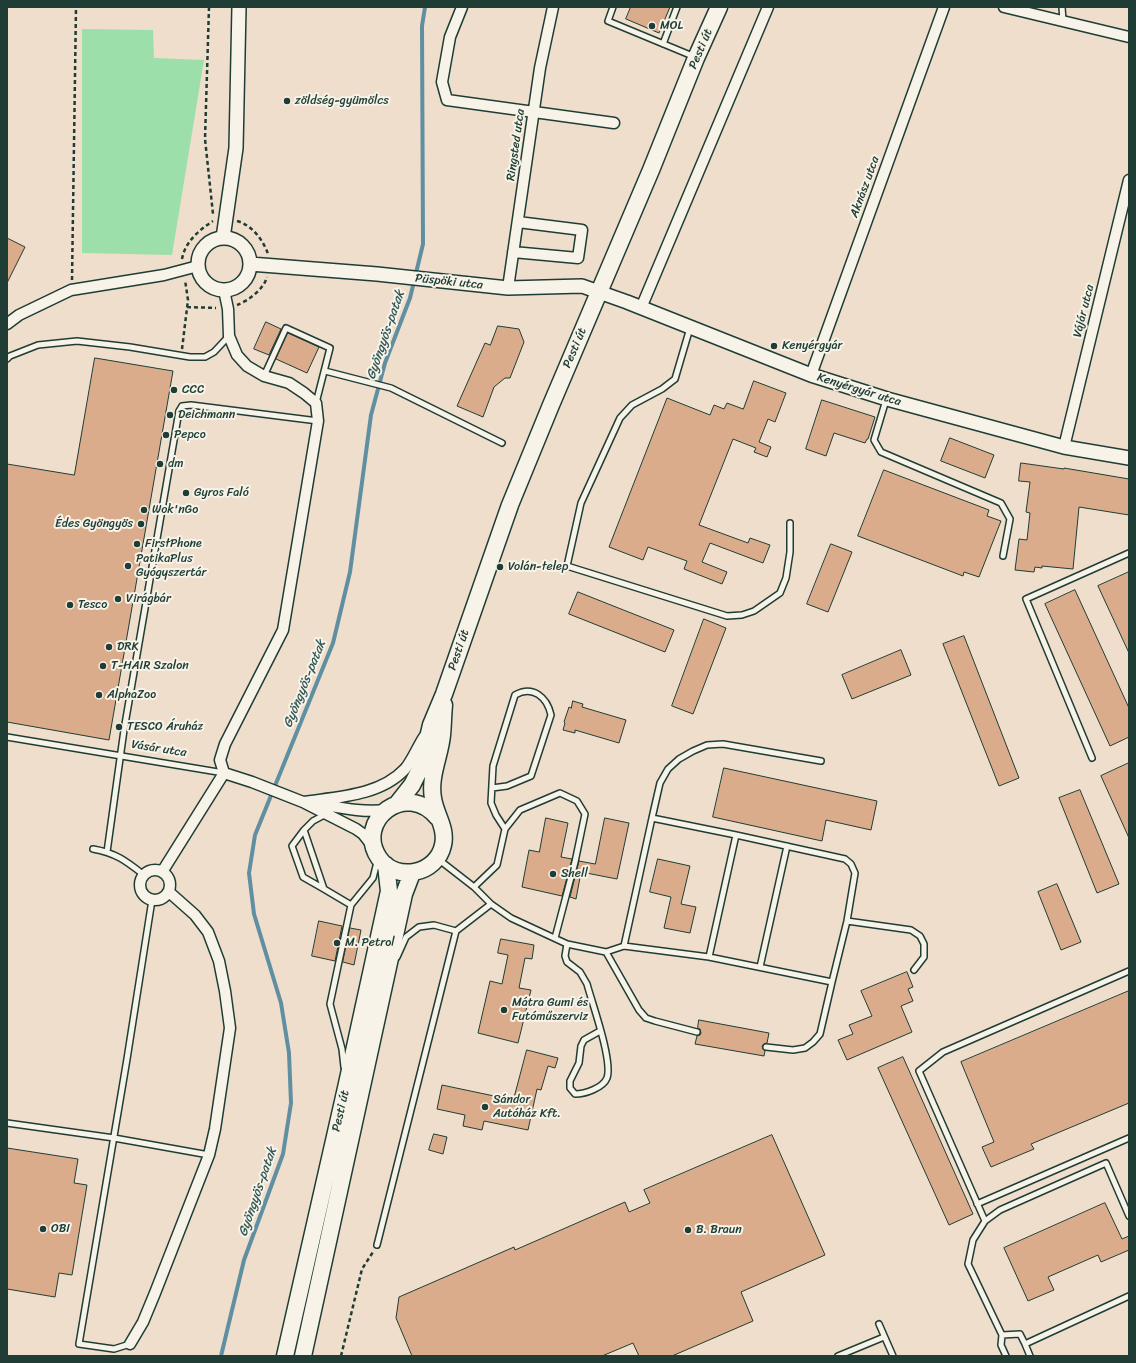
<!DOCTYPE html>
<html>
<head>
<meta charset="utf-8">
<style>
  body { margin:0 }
  #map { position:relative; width:1136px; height:1363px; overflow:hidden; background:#efdecc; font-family:Sriracha,sans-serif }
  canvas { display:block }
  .frame { position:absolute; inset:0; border:8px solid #1f3d34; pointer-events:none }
</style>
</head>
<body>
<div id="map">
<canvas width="1136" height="1363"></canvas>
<div class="frame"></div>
</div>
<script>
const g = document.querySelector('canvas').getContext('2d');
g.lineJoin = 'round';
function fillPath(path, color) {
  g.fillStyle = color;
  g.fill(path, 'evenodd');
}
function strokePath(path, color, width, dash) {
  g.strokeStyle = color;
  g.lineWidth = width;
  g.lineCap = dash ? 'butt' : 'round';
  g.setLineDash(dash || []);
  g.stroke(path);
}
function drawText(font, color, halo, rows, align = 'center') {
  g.font = font + ' Sriracha,sans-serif';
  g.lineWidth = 4;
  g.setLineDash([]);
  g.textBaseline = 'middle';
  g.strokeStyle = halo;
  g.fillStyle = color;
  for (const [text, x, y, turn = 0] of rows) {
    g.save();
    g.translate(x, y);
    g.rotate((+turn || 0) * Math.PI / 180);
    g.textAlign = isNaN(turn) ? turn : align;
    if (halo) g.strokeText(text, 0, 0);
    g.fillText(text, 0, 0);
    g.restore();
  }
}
const green = new Path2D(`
  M 82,29 L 153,30 L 154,58 L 204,60 L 172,255 L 82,253 Z`);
const stream = new Path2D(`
  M 221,1356 L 244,1260 L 283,1154 L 291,1103 L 289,1053 L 281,1003 L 254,914 L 249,873 L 255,835 L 333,643 L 350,572 L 371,415 L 385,363 L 410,298 L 423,244 L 422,26 L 425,7`);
const building = new Path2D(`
  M 631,7 L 670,7 L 659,33 L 626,19 Z
  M 7,238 L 25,247 L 7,283 Z
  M 266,322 L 281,329 L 269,355 L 254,349 Z
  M 498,326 L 519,329 L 524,342 L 510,378 L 505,378 L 494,387 L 483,417 L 457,406 L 485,343 L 490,345 Z
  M 288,333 L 319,347 L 307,373 L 276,359 Z
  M 95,358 L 173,371 L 109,740 L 7,722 L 7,464 L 74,475 Z
  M 754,381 L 786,393 L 775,422 L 768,419 L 759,442 L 771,447 L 767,457 L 754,452 L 756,448 L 733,439 L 699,525 L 748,543 L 750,538 L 770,545 L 763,563 L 710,543 L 702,562 L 727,572 L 722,584 L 684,569 L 687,561 L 648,547 L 643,560 L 609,547 L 667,398 L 710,415 L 714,405 L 724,409 L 727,403 L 743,409 Z
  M 822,400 L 875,417 L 868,439 L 867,439 L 865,443 L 834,433 L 826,456 L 806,449 Z
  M 950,438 L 994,455 L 985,478 L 941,461 Z
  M 1021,463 L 1064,469 L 1064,468 L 1129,479 L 1129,515 L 1079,507 L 1073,569 L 1042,566 L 1042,568 L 1035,567 L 1034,572 L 1015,570 L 1019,539 L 1027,540 L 1030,513 L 1026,512 L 1030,482 L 1019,481 Z
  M 884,470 L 989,510 L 987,516 L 1001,521 L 979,577 L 964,572 L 963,576 L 858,536 Z
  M 831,544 L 852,552 L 828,612 L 807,604 Z
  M 1129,572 L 1129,653 L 1098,586 Z
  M 1075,590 L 1129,708 L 1129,737 L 1110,746 L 1045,604 Z
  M 578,592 L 674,630 L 665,652 L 569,614 Z
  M 704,619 L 726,628 L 693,714 L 672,706 Z
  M 964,636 L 1019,778 L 999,786 L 943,644 Z
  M 901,650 L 911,675 L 852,699 L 842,675 Z
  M 573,701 L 583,704 L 582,707 L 626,720 L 619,743 L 575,730 L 575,733 L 563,730 L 565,723 L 564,722 L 569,707 L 571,708 Z
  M 1129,763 L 1129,838 L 1101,776 Z
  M 724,768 L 877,801 L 871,830 L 826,820 L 822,841 L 713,817 Z
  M 1080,790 L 1119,884 L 1097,893 L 1059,798 Z
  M 546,818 L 568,823 L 561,857 L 572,859 L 562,896 L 522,887 L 529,850 L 539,852 Z
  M 605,818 L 629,823 L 617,879 L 581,872 L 576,899 L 570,897 L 579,861 L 595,864 Z
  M 658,859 L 690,866 L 681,904 L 696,907 L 690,933 L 664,928 L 671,897 L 650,892 Z
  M 1057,884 L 1081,942 L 1061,950 L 1038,892 Z
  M 319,921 L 342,926 L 335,961 L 312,956 Z
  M 350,928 L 361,930 L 354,965 L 343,962 Z
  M 501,939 L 534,945 L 532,959 L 525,958 L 519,988 L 531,990 L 518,1043 L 478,1033 L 490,981 L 502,984 L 508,955 L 498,953 Z
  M 907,972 L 913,987 L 908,989 L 913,1001 L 901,1006 L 912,1032 L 847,1060 L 838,1040 L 853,1034 L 849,1025 L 872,1016 L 861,991 Z
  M 1129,991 L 1129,1103 L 1031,1144 L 1034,1149 L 991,1167 L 982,1147 L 994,1142 L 961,1062 Z
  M 699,1020 L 769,1033 L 767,1043 L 764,1044 L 762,1046 L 763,1049 L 765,1051 L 764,1056 L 695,1044 L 697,1036 L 700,1035 L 701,1033 L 700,1029 L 698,1028 Z
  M 527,1050 L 558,1058 L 555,1068 L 548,1066 L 541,1090 L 537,1089 L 528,1130 L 484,1121 L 482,1130 L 463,1126 L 465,1115 L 437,1109 L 442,1085 L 513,1100 Z
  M 903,1057 L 973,1214 L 949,1225 L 878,1068 Z
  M 434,1134 L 447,1137 L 443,1154 L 429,1150 Z
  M 772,1135 L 825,1255 L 741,1292 L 753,1321 L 672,1356 L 639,1356 L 633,1343 L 602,1356 L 412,1356 L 396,1318 L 399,1297 L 514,1247 L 515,1250 L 625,1202 L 629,1212 L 650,1203 L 644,1190 Z
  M 7,1148 L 78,1159 L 74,1183 L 87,1185 L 72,1275 L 59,1273 L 55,1297 L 7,1289 Z
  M 1105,1203 L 1122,1239 L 1129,1236 L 1129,1250 L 1101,1262 L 1098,1255 L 1048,1277 L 1054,1290 L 1028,1301 L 1004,1248 Z`);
const path = new Path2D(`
  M 209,7 L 205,139 L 213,214
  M 237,221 C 252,225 263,240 268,254
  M 182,259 C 185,242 199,230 213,221
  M 72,280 L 76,7
  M 237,305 C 248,301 264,289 267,277
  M 187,307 L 216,308
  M 182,349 L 188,300 L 185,280
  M 341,1356 L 362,1269 L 373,1252`);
const service = new Path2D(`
  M 613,7 L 608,21 L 695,57
  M 1062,7 L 1063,21
  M 663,44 L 677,7
  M 690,328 L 675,379 L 662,389 L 632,405 L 620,418 L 581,503 L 567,566 L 727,616 L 742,615 L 754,611 L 780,593 L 786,578 L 790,552 L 790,523
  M 7,359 L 10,356 L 38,345 L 77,341 L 130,347 L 190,357 L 205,357 L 214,352 L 229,336
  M 325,371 L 391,388 L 502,443
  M 264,376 L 286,328 L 330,348 L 316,403
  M 886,400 L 874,440 L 881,452 L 1001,503 L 1010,519 L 1003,556
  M 7,737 L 224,773
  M 1092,758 L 1026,599 L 1129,553
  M 492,788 L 507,786 L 531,776 L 551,715 C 547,697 533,685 515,695 L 493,766 L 491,803 L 496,815 L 505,829
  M 326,814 L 313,821 L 304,830 L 324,889 L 351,905
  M 652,818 L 660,783 L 668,769 L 679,759 L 693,751 L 707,745 L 723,744 L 821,761
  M 304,830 L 292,846 L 303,877 L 324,889
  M 93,849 C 116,853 126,861 144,875
  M 107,852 L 124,730 L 179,411 L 182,406 L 191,405 L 318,421
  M 438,859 L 474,887 L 491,904 L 511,918 L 567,944 L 606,952 L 624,946 L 709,957 L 832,982 L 847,921 L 855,873 L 851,864 L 845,859 L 736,835 L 652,818 L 624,946
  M 474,887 L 497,865 L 505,829 L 520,810 L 560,793 L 577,801 L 585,814 L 575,862 L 555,938
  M 847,921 L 911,930 L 920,936 L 924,944 L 924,957 L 914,970
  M 567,944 L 565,956 L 567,962 L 580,972 L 587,984 C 592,1003 613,1061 607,1078 C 603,1088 585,1094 575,1094 L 570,1088 L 570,1081 L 579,1063 L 581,1046 L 584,1040 L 600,1031
  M 606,952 L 639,1010 L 646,1018 L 655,1021 L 697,1032
  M 397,957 L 406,937 L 419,927 L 434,925 L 456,931
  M 709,957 L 736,835
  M 760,967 L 787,846
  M 766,1047 L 793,1050 L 805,1048 L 813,1042 L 820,1034 L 832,982
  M 344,1067 L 342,1049 L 330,1004 L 351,905 L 373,878 L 377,862
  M 7,1123 L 114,1138 L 209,1155
  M 977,1204 L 1129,1138
  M 985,1221 L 919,1071 L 943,1052 L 1129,971
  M 377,1245 L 456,931 L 491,904
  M 879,1324 L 893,1356
  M 1002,1335 L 1020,1334 L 1025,1344
  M 130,1344 L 114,1349 L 79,1344 L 127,1059 L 152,900
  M 838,1356 L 884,1337
  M 1006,1356 L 1001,1345 L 1002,1335 L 968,1264 L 973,1240 L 985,1221 L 1000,1210 L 1106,1163 L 1129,1216
  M 1030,1356 L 1025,1344 L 1129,1296`);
const minor = new Path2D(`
  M 462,7 L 450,37 L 442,82 L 447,100 L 614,123
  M 1004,7 L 1129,37
  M 513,252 L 578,258 L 582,230 L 518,222
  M 508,288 L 540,68 L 553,7
  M 641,308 L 768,7
  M 7,324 L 19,315 L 71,290 L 164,275 L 198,266
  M 811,375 L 944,7
  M 1064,447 L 1129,180
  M 224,773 L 252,782 L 303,802 L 356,829 L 363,834 L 374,848
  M 303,802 C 337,797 380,796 405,769 C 412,761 418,746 424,737
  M 313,803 C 338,807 361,813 386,810
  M140 885a15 15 0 1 1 30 0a15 15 0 1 1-30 0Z
  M 162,872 L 224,773 L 220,760 L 225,744 L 283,630 L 318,421 L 316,403 L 304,393 L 289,383 L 264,376 L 247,366 L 237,355 L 229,336 L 228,309 L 224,290
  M 130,1344 L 143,1322 L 155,1293 L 209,1155 L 215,1129 L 230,1028 L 225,991 L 219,961 L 208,932 L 195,915 L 169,892`);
const tertiary = new Path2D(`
  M 223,238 L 236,148 L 239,7
  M198 264a26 26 0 1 1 52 0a26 26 0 1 1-52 0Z
  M 250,264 L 377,274 L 508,288 L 582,286 L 627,302 L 811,375 L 887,399 L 1064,447 L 1129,458`);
const primary = new Path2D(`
  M 397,804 L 412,785 L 421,767 L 431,725 L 444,694 L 510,505 L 551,405 L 651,170 L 696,58 L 719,7
  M 438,818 C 406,779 354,821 379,858 C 396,883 437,874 443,845 C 447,828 435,814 433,798 C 429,777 440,756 442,735 C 443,725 443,715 444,705
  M 285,1356 L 346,1088 L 389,891 L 386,865
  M 303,1356 L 404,894 L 412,873`);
const markers = [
  [652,26,4,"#1f3d34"],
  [287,101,4,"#1f3d34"],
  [774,346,4,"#1f3d34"],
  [174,390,4,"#1f3d34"],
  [170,415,4,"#1f3d34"],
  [166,435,4,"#1f3d34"],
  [160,464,4,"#1f3d34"],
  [186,493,4,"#1f3d34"],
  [144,510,4,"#1f3d34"],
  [141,524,4,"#1f3d34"],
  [137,544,4,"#1f3d34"],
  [128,566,4,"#1f3d34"],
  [500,567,4,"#1f3d34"],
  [118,599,4,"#1f3d34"],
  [70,605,4,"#1f3d34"],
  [109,647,4,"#1f3d34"],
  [103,666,4,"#1f3d34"],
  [99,695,4,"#1f3d34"],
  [119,727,4,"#1f3d34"],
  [553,874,4,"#1f3d34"],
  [337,943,4,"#1f3d34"],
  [504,1010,4,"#1f3d34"],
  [485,1107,4,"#1f3d34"],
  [43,1229,4,"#1f3d34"],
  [688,1230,4,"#1f3d34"]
];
const poiNames = [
  ["MOL",660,26],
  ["zöldség-gyümölcs",295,101],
  ["Kenyérgyár",782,346],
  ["CCC",182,390],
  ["Deichmann",178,415],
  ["Pepco",174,435],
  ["dm",168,464],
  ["Gyros Faló",194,493],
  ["Wok'nGo",152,510],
  ["Édes Gyöngyös",133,524,"right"],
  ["FirstPhone",145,544],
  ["PatikaPlus",136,559],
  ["Gyógyszertár",136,573],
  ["Volán-telep",508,567],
  ["Virágbár",126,599],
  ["Tesco",78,605],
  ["DRK",117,647],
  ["T-HAIR Szalon",111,666],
  ["AlphaZoo",107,695],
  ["TESCO Áruház",127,727],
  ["Shell",561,874],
  ["M. Petrol",345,943],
  ["Mátra Gumi és",512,1003],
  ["Futóműszerviz",512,1017],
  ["Sándor",493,1100],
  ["Autóház Kft.",493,1114],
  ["OBI",51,1229],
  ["B. Braun",696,1230]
];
const streetNames = [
  ["Pesti út",701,49,-67],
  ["Ringsted utca",516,145,-82],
  ["Aknász utca",865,187,-70],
  ["Püspöki utca",449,282,6],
  ["Vájár utca",1084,311,-76],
  ["Pesti út",575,348,-67],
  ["Kenyérgyár utca",859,390,17],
  ["Pesti út",459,650,-71],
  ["Vásár utca",159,749,9],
  ["Pesti út",341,1111,-77]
];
const waterNames = [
  ["Gyöngyös-patak",386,335,-71],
  ["Gyöngyös-patak",305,684,-68],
  ["Gyöngyös-patak",258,1192,-71]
];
fillPath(green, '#9ddfaa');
strokePath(stream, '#5f8fa1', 4);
fillPath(building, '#dbac8c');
strokePath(building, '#1f3d34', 1);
strokePath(service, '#1f3d34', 8);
strokePath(minor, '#1f3d34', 13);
strokePath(tertiary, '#1f3d34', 16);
strokePath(primary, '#1f3d34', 19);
strokePath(path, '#1f3d34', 2.5, [4, 3]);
strokePath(service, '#f7f3e8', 5);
strokePath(minor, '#f7f3e8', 10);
strokePath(tertiary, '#f7f3e8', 13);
strokePath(primary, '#f7f3e8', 16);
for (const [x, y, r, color] of markers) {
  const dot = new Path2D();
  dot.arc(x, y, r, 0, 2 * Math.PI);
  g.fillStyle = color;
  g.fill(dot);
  strokePath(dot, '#f7f3e8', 1.5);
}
drawText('12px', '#1f3d34', '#f7f3e8', poiNames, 'left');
drawText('12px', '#1f3d34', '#f7f3e8', streetNames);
drawText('italic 13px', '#345858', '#f7f3e8', waterNames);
</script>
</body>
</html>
